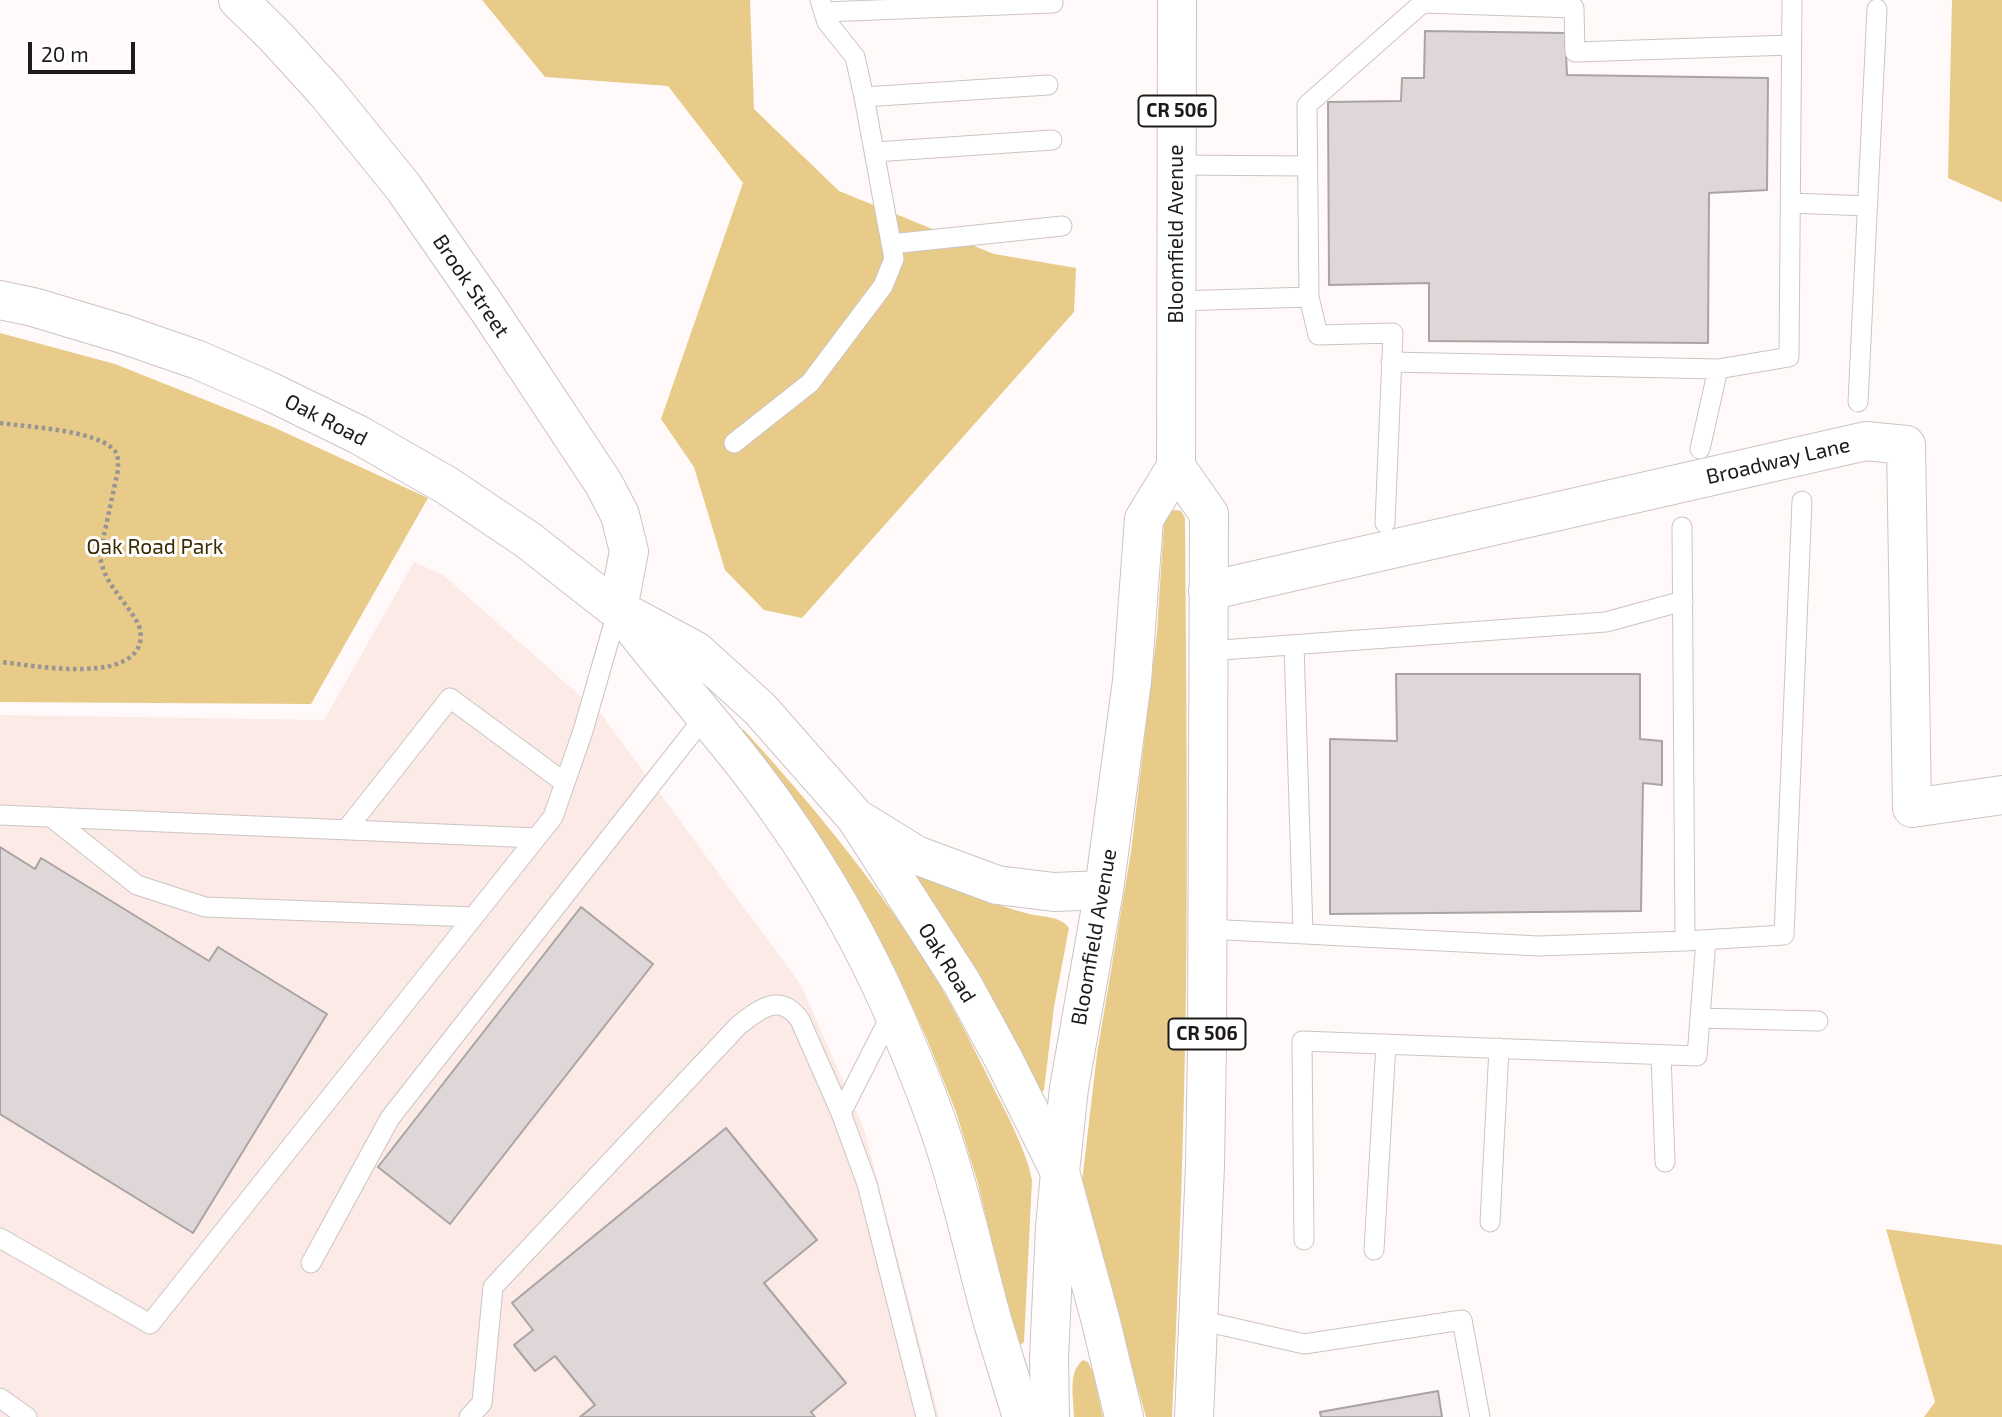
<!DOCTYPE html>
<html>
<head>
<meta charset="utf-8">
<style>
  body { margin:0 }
  #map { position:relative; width:2002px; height:1417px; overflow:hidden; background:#fffaf9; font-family:"Exo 2",sans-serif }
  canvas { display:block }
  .scale { position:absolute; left:28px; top:42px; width:107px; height:32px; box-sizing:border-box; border:4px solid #1d1a19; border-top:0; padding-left:9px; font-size:21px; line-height:24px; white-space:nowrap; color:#1d1a19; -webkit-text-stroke:5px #fff; paint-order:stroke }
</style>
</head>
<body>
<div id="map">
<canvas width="2002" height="1417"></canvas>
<div class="scale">20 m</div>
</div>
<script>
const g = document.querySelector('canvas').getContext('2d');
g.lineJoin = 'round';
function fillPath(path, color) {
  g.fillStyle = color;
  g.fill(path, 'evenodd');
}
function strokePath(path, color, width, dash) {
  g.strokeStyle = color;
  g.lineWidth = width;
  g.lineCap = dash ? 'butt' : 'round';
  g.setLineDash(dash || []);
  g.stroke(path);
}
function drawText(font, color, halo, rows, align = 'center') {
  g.font = font + ' "Exo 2",sans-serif';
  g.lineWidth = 6;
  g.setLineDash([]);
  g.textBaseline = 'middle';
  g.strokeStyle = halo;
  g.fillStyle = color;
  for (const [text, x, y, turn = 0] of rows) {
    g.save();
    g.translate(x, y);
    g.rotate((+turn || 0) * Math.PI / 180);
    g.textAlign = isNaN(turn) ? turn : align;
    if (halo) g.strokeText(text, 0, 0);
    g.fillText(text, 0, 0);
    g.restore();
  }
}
const built = new Path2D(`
  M 414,562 L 443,575 L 602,715 L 801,985 L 864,1129 L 939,1417 L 0,1417 L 0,715 L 324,720 Z`);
const green = new Path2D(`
  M 482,0 L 750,0 L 754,109 L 839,191 L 994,254 L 1076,268 L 1074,312 L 802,618 L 764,610 L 725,570 L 694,467 L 661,419 L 743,183 L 668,86 L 545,77 Z
  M 1952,0 L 2002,0 L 2002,202 L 1948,178 Z
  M 0,333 L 115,364 L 273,427 L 428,498 L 311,704 L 0,702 Z
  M 1175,510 L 1181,511 L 1185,518 C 1186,675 1188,832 1186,989 C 1184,1132 1179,1274 1172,1417 L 1146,1417 L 1081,1190 L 1097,1054 L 1131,852 L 1157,632 L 1164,522 L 1167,512 Z
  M 740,730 L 744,730 C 809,801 870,875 922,956 C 947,995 968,1036 988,1077 C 1003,1107 1026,1148 1032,1180 L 1024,1342 L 1022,1344 L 1018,1343 L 1016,1340 L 977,1180 L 956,1112 L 927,1039 L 897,973 L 862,907 Z
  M 907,868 C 947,885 987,903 1029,914 C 1042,917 1061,916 1069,928 L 1054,1007 L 1044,1090 L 1040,1094 Z
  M 1886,1229 L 2002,1245 L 2002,1417 L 1924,1417 L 1935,1402 Z
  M 1083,1360 L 1088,1362 L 1093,1372 L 1103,1417 L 1074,1417 C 1074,1399 1067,1372 1083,1360 Z`);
const building = new Path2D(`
  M 1425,31 L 1565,33 L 1567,75 L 1768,78 L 1767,190 L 1709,193 L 1708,343 L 1429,341 L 1429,283 L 1329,285 L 1328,102 L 1401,101 L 1402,78 L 1424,78 Z
  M 1396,674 L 1640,674 L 1640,739 L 1662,741 L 1662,785 L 1643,783 L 1641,911 L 1330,914 L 1330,739 L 1397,741 Z
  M 0,847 L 35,869 L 41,858 L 209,961 L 218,947 L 327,1014 L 193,1233 L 0,1114 Z
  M 581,907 L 653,964 L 450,1224 L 378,1167 Z
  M 726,1128 L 817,1240 L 764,1283 L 846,1383 L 811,1412 L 815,1417 L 580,1417 L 595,1405 L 555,1356 L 535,1371 L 514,1345 L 533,1330 L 512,1303 Z
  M 1438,1391 L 1442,1417 L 1321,1417 L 1320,1412 Z`);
const path = new Path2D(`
  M 0,423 C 28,427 94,430 113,449 C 119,454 118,462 118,470 L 100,554 C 102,581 123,598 136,620 C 141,627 142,638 139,646 C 123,683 32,665 0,662`);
const service = new Path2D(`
  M 1423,3 L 1574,8 L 1575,52 L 1791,45
  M 824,12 L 1053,3
  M 864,97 L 1048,85
  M 875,152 L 1052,140
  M 1177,165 L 1306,166
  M 1790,203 L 1868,206
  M 891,244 L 1062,226
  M 1176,301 L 1309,297
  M 1391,362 L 1718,369 L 1789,357 L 1792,0
  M 1858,402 L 1877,9
  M 734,443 L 810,383 L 883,286 L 894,259 L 864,97 L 855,57 L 827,22 L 820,0
  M 1700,449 L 1718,369
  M 1385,523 L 1393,333 L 1318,335 L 1309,297 L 1307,105 L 1426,0
  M 1682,527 L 1685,941 L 1784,935 L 1802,501
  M 1294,645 L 1303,933
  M 1208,651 L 1606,622 L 1683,601
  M 0,815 L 536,838
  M 51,817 L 137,885 L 205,907 L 473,917
  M 346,830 L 450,698 L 565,783
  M 1207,929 L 1539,946 L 1685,941
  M 1700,1018 L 1818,1021
  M 1661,1055 L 1665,1162
  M 841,1113 L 893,1011
  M 1490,1222 L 1499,1048
  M 0,1238 L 150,1324 L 553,817 L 583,731 L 618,609
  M 1304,1240 L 1302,1041 L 1697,1056 L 1706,940
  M 1374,1250 L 1386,1044
  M 311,1263 L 390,1118 L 706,715
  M 1199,1320 L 1304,1344 L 1462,1320 L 1480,1417
  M 0,1398 L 27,1417
  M 469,1417 L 482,1403 L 493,1287 L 738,1026 C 759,1009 780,992 800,1020 L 841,1113 L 867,1184 L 926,1417`);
const minor = new Path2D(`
  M 1208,591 L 1866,441 L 1906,445 L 1912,808 L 2002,795`);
const tertiary = new Path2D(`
  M 238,0 L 275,36 L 327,93 L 404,188 L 490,312 L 604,484 L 620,515 L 629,551 L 618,609
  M 0,300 L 33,307 L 123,334 L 198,360 L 269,391 L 359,435 L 446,485 L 528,540 L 612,606 L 696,651 L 760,709 L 856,818 L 962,983 L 1003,1058 L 1060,1172 L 1100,1318 L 1124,1417
  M 627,620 C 678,686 735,747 782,815 C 825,876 864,946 894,1014 C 911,1054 928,1095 942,1137 C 963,1199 976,1263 994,1326 C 1003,1356 1013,1387 1022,1417`);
const primary = new Path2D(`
  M 1176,467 L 1209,514 L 1207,1044 L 1205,1166 L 1194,1417
  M 856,818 L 916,855 L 997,885 L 1054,892 L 1104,890
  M 1050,1417 L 1049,1357 L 1055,1228 L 1060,1172 L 1069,1088 L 1104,890 L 1132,681 L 1144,519 L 1176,467 L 1177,0`);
const shields = [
  [1177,111,77],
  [1207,1034,77]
];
const shieldNames = [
  ["CR 506",1177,111],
  ["CR 506",1207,1034]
];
const streetNames = [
  ["Bloomfield Avenue",1176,234,-90],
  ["Brook Street",471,286,56],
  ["Oak Road",326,420,27],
  ["Broadway Lane",1778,461,-13],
  ["Bloomfield Avenue",1094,937,-80],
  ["Oak Road",947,963,58]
];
const parkNames = [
  ["Oak Road Park",155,547]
];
fillPath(built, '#fbeae6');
fillPath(green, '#e8cb88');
fillPath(building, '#ded6d7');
strokePath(building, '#aaa3a4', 2);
strokePath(service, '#ccc4c2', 21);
strokePath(minor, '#ccc4c2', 40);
strokePath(tertiary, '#ccc4c2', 40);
strokePath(primary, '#ccc4c2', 40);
strokePath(path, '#999594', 4.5, [3.5, 3.5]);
strokePath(service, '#fff', 19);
strokePath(minor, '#fff', 38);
strokePath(tertiary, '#fff', 38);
strokePath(primary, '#fff', 38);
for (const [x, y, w] of shields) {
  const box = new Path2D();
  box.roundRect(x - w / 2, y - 15.5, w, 31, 5);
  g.fillStyle = '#fff';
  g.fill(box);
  strokePath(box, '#1d1a19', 2);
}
drawText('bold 19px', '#1d1a19', null, shieldNames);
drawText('21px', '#1d1a19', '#fff', streetNames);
drawText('21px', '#3b2b00', '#fff', parkNames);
</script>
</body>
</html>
